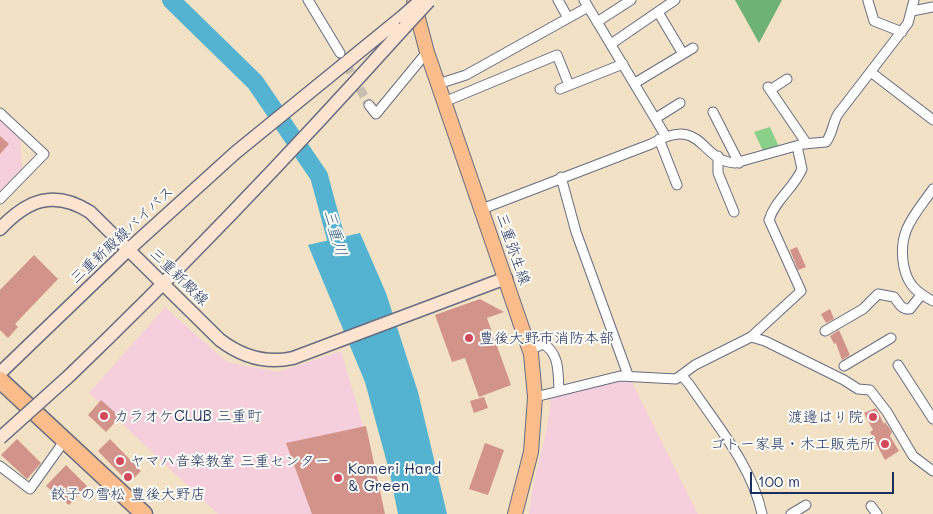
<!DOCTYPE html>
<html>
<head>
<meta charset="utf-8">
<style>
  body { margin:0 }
  #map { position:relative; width:933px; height:514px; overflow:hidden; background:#f2e1c4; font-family:Mali,sans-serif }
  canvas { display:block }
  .scale { position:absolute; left:750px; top:472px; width:144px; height:22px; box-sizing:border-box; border:2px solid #1b2f5e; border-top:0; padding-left:6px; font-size:15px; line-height:18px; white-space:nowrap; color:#1b2f5e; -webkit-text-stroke:4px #fdfcf7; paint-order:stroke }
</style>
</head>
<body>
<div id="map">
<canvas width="933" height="514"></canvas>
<div class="scale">100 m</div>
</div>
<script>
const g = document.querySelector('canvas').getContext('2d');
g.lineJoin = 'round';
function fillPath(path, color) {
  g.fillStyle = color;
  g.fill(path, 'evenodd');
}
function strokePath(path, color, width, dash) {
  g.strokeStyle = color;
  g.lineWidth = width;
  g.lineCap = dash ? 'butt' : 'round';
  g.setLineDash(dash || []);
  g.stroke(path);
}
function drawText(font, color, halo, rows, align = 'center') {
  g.font = font + ' Mali,"Klee One",sans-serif';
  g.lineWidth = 4;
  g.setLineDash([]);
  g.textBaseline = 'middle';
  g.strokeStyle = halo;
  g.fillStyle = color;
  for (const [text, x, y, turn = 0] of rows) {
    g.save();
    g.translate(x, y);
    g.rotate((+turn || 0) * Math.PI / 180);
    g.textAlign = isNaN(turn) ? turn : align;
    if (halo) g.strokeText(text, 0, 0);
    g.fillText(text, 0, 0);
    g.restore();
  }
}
const built = new Path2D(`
  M 0,120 L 20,139 L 22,168 L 0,191 Z
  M 165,307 L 227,362 L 278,372 L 341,351 L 375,466 L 384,514 L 218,514 L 89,393 Z
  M 631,380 L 698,514 L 529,514 L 533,487 L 547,428 L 551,398 L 603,384 Z`);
const green = new Path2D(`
  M 770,127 L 779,147 L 763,151 L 754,132 Z`);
const forest = new Path2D(`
  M 735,0 L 782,0 L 759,43 Z`);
const water = new Path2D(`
  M 360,233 L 386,293 L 418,392 L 447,514 L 398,514 L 390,474 L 365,382 L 308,245 Z`);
const river = new Path2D(`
  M 171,0 L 255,82 L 319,176 L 342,261`);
const building = new Path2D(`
  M 0,136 L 9,144 L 0,154 Z
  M 797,247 L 806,267 L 798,270 L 790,250 Z
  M 34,255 L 58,279 L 15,324 L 18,327 L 8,338 L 0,330 L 0,290 Z
  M 480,299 L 504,312 L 487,318 L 511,385 L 479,397 L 465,358 L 452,362 L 435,315 Z
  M 830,309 L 834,319 L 826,323 L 821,314 Z
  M 839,330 L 850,355 L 842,360 L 836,343 L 834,344 L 830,336 Z
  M 484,397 L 488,408 L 474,413 L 470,401 Z
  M 101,400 L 120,417 L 106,432 L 88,415 Z
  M 876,408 L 884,424 L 885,422 L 892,432 L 890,436 L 899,451 L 885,460 L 870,432 L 873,430 L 864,413 Z
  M 366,426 L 385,514 L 312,514 L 286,443 Z
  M 17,439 L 41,463 L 27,479 L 1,455 Z
  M 110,439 L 141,471 L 129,483 L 98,451 Z
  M 485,443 L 504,450 L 488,495 L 469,489 Z
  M 66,465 L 87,486 L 69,505 L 46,486 Z`);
const streetTunnel = new Path2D(`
  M 340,53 L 369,105`);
const street = new Path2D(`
  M 308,0 L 340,53
  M 558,0 L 568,18
  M 584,0 L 665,135
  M 868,1 L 874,21 L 902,32
  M 912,11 L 933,7
  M 658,12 L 683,54
  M 597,22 L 631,0
  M 611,44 L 675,0
  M 872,73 L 933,120
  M 635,83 L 693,48
  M 438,84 L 466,75 L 588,7
  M 768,87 L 807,144
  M 560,89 L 623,64
  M 770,90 L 787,79
  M 444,102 L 557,55 L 569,85
  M 369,105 L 376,114 L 427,52
  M 713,112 L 739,163
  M 0,113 L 44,154 L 0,199
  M 656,118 L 680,103
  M 659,139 L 677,185
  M 718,156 L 718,173 L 734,212
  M 561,177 L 576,232 L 628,375
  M 933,189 C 914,216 897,231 904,267 C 908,285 916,292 933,301
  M 482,209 L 651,144 C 704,114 699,161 735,163 L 803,144 L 826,142 C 833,133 832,124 838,114 L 908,23 L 914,0
  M 825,331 L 863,309 L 878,294 L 894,297 C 899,303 901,310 910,309 L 921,295
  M 751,337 L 801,291 L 769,220 C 775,200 794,188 802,169 L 797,146
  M 530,350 L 543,344 C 560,353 558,374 559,391
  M 898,365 L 933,419
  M 844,366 L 891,338
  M 682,376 L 689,384 C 716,424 752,466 762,514
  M 535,397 L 620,376 L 676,379 L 695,365 L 751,337 L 765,341 L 844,380 L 858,389 L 870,390 L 887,412 L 913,456 L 933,471
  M 0,466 L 30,489 L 65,440
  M 871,506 L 877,514
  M 791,514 L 806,505`);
const secondary = new Path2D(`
  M 0,229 C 27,200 54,189 90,212 L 220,340 C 241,356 266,364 293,358 L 506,278
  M 0,373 L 128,250 L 235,153 L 402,17
  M 69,376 C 186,264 296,148 404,28`);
const primary = new Path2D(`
  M 414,3 L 427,52 L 531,354 L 535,397 L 531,452 L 515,514`);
const highway = new Path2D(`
  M 0,380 L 144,514`);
const secondaryBridge = new Path2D(`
  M 402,17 L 419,2
  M 404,28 L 429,1
  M 0,438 L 69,376`);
const markers = [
  [469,338,5,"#d1495b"],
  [104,416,5,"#d1495b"],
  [873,417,5,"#d1495b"],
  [885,444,5,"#d1495b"],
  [120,461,5,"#d1495b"],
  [128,477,5,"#d1495b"],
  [338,478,5,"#d1495b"]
];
const streetNames = [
  ["三重新殿線バイパス",122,235,-43],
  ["三重弥生線",513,249,71],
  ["三重新殿線",179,277,44]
];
const poiNames = [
  ["豊後大野市消防本部",479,338],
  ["カラオケCLUB 三重町",114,416],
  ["渡邊はり院",863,417,"right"],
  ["ゴトー家具・木工販売所",875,444,"right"],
  ["ヤマハ音楽教室 三重センター",130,461],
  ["Komeri Hard",348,469],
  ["& Green",348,486],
  ["餃子の雪松 豊後大野店",128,494,"center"]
];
const waterNames = [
  ["三重川",335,233,74]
];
fillPath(built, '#f5cfdc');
fillPath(green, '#8acf8a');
fillPath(forest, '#6fb276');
fillPath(water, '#53b3d1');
strokePath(river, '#53b3d1', 18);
fillPath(building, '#d1938a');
strokePath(streetTunnel, '#c7bdb0', 9, [9, 4.5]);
strokePath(street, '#666d82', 11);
strokePath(secondary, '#666d82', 15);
strokePath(primary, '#666d82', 16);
strokePath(highway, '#666d82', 19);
strokePath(street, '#fff', 9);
strokePath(secondary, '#fde4d0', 12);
strokePath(primary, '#f9bc8a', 14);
strokePath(highway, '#f9bc8a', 16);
strokePath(secondaryBridge, '#666d82', 15, []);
strokePath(secondaryBridge, '#fde4d0', 12);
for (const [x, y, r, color] of markers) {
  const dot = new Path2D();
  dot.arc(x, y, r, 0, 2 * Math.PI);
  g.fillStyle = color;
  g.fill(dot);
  strokePath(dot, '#fdfcf7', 2);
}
drawText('15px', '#1b2f5e', '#fdfcf7', streetNames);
drawText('15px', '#1b2f5e', '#fdfcf7', poiNames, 'left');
drawText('italic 16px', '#2f5d86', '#fdfcf7', waterNames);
</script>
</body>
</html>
